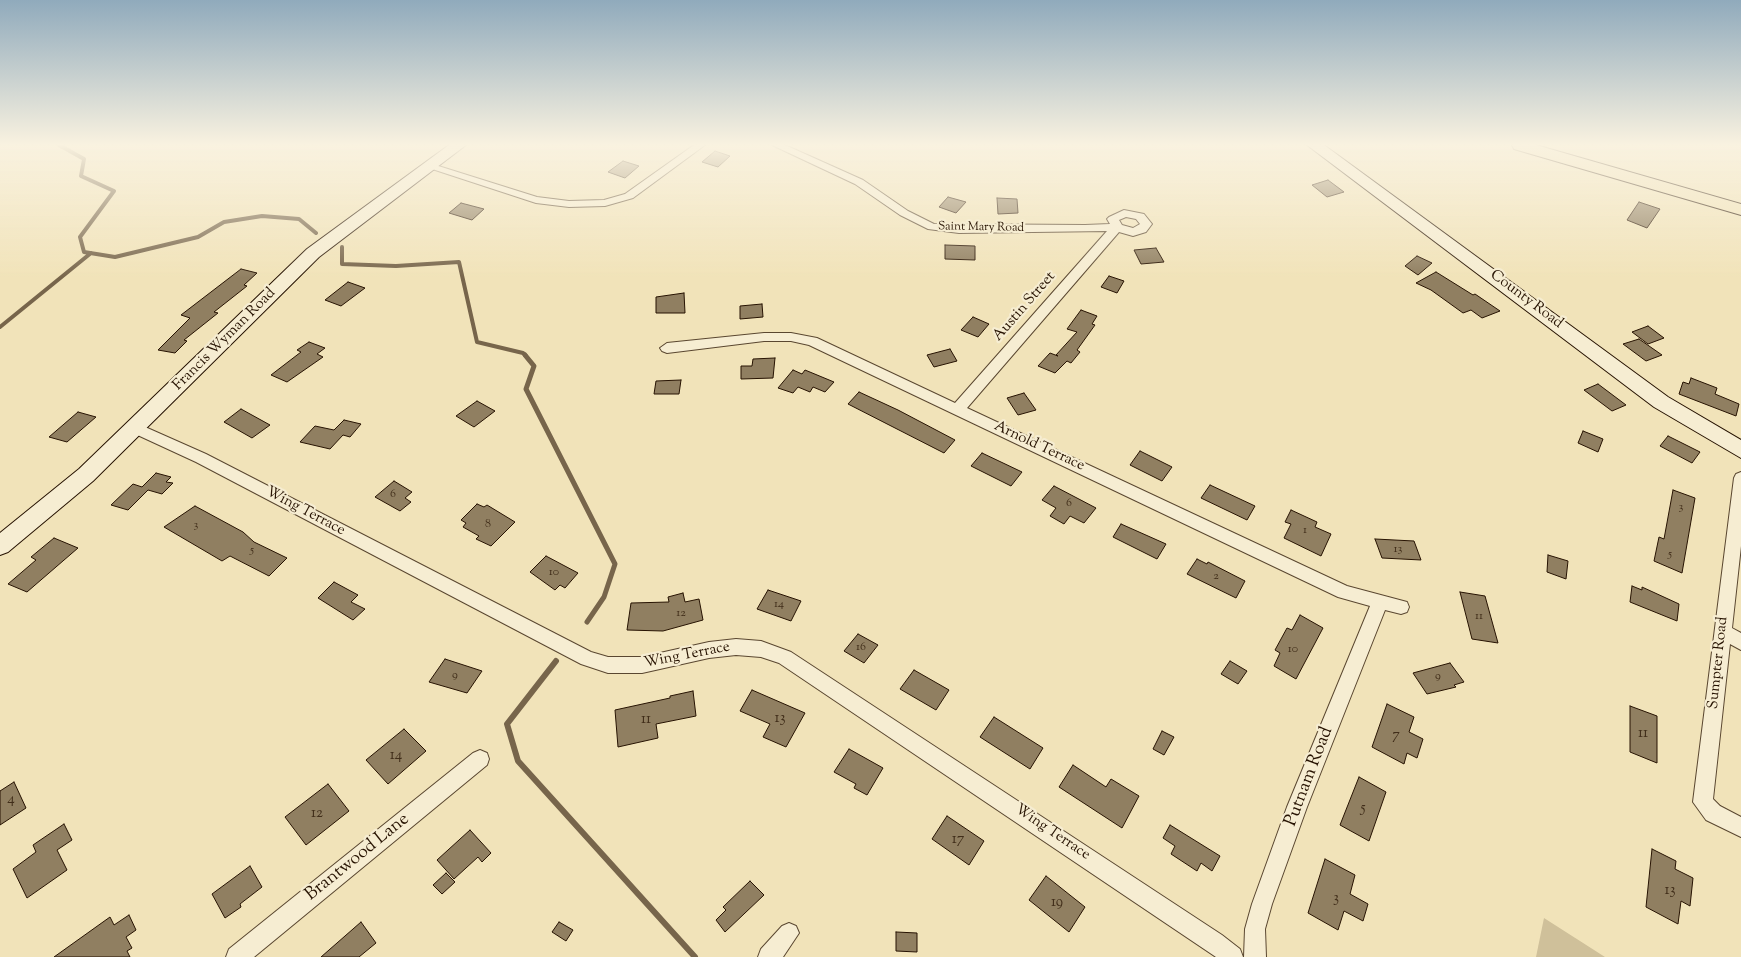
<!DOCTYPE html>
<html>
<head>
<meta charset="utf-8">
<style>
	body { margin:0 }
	canvas { display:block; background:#f1e3b9 }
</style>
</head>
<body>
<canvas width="1741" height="957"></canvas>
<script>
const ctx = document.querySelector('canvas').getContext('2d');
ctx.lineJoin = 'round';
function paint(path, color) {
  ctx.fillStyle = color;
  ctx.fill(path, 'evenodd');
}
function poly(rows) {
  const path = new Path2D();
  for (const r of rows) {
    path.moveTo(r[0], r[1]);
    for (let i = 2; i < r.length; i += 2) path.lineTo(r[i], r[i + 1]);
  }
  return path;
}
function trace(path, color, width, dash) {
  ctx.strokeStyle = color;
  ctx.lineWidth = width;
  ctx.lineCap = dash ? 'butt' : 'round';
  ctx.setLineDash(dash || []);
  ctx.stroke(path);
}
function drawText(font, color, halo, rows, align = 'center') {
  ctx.font = font + ' "Sorts Mill Goudy",serif';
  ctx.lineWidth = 4.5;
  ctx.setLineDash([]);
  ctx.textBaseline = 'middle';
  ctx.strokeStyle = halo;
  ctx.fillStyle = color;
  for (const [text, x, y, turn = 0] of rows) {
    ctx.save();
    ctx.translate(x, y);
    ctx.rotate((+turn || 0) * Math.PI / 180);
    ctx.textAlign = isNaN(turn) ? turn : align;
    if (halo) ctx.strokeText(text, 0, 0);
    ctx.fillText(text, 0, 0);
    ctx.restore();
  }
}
paint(poly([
	[1544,918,1605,957,1536,957]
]), '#cfc09a');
trace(poly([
	[59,145,84,159,81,176,114,191,80,237,84,252,115,257,198,237,224,222,262,216,299,219,316,233],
	[342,247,342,264,396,266,459,262,477,342,523,353,526,356],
	[0,327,91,253]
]), '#77654b', 4);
trace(poly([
	[525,355,534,366,526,389,615,564,604,597,587,622]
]), '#77654b', 5);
trace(poly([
	[556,661,507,724,518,761,695,957]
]), '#77654b', 6);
const building = poly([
	[715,151,730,156,718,167,702,162,715,151],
	[623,161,639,166,625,178,608,172,623,161],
	[1328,180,1344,192,1327,197,1312,185,1328,180],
	[948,197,966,202,956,213,939,207,948,197],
	[997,198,1017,199,1018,213,998,214,997,198],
	[1639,202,1660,209,1647,228,1627,220,1639,202],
	[461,203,484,209,472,220,449,213,461,203],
	[945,245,975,246,975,260,945,259,945,245],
	[1156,248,1164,262,1141,264,1134,250,1156,248],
	[1417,256,1432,263,1418,275,1405,266,1417,256],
	[241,269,257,273,244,285,247,286,214,312,218,313,184,340,187,341,175,353,158,350,190,318,181,315,241,269],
	[1436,272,1473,295,1475,294,1500,311,1482,318,1471,310,1463,313,1431,290,1416,283,1436,272],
	[1109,276,1124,281,1117,293,1101,287,1109,276],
	[348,282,365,288,341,306,325,300,348,282],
	[684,293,685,313,656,313,656,297,684,293],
	[762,304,763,317,740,319,740,306,762,304],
	[1081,310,1097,316,1092,324,1095,325,1077,350,1080,352,1071,363,1067,361,1055,373,1038,366,1050,353,1058,356,1056,355,1077,332,1067,329,1081,310],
	[973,317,989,324,978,337,961,330,973,317],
	[1648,326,1664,338,1648,344,1632,332,1648,326],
	[1639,339,1662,355,1646,361,1623,344,1639,339],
	[309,342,325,348,317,354,323,357,287,382,271,375,301,352,297,350,309,342],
	[950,349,957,361,934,367,927,355,950,349],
	[775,358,773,378,741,379,741,366,752,366,753,359,775,358],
	[793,370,802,374,805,370,834,382,825,392,813,387,810,392,798,387,793,393,778,388,793,370],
	[1691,378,1717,388,1715,394,1739,404,1736,416,1679,394,1683,382,1689,384,1691,378],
	[681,380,679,394,654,394,656,381,681,380],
	[1598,384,1626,405,1612,411,1584,390,1598,384],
	[859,392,898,410,955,440,944,453,848,404,859,392],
	[1024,393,1036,410,1018,415,1007,398,1024,393],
	[477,401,495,411,474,427,456,416,477,401],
	[241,409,270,425,252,438,224,422,241,409],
	[78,412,96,417,67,442,49,437,78,412],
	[344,420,361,424,350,437,343,435,330,449,300,442,315,426,334,430,344,420],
	[1583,431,1603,439,1598,452,1578,443,1583,431],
	[1668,436,1700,452,1692,463,1660,446,1668,436],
	[1140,451,1172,467,1162,481,1130,465,1140,451],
	[982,453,1022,472,1011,486,971,466,982,453],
	[156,473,171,477,166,482,173,483,162,494,148,490,128,510,111,505,133,484,142,487,156,473],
	[394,481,412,492,405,498,411,502,400,511,375,497,394,481],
	[1210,485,1255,506,1247,520,1201,498,1210,485],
	[1054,486,1096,508,1084,523,1070,516,1064,524,1050,516,1056,508,1042,500,1054,486],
	[1673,490,1695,498,1682,573,1654,561,1659,537,1664,539,1673,490],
	[477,504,484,507,487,505,515,522,491,546,476,539,479,536,463,527,466,523,461,520,477,504],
	[195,506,243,532,254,542,287,558,269,576,230,556,222,561,164,527,195,506],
	[1291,510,1317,522,1315,527,1331,534,1321,556,1284,538,1291,524,1285,522,1291,510],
	[1121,524,1166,544,1157,559,1113,537,1121,524],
	[54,538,78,548,27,592,8,584,36,560,31,557,54,538],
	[1375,539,1414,541,1421,560,1382,558,1375,539],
	[1548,555,1568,561,1566,579,1547,572,1548,555],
	[546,556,578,573,565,588,560,585,555,590,530,572,546,556],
	[1197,559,1207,564,1208,562,1245,581,1236,598,1187,574,1197,559],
	[334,582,358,595,351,602,365,609,353,620,318,598,334,582],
	[1632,586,1642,590,1642,587,1679,604,1677,621,1630,602,1632,586],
	[768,590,801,601,791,621,757,609,768,590],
	[1460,592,1485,596,1498,643,1472,639,1460,592],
	[683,593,685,602,699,599,703,620,663,631,627,630,631,603,669,602,668,597,683,593],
	[1300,615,1323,628,1296,679,1274,666,1280,653,1275,650,1287,628,1292,630,1300,615],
	[858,634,878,645,864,663,844,651,858,634],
	[445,659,482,671,467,693,429,682,445,659],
	[1230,661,1247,671,1238,684,1221,674,1230,661],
	[1450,663,1464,682,1454,685,1456,687,1427,694,1413,673,1450,663],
	[914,670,949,690,936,710,900,689,914,670],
	[752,690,805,713,786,747,763,737,770,724,740,711,752,690],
	[693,691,696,716,656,724,658,738,618,747,615,710,670,698,670,696,693,691],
	[1387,704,1414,717,1409,732,1423,739,1417,758,1407,753,1404,764,1372,747,1387,704],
	[1630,706,1657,716,1657,763,1630,752,1630,706],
	[994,717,1043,748,1030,769,980,737,994,717],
	[404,729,426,751,388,784,366,760,404,729],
	[1162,731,1174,737,1164,755,1153,749,1162,731],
	[849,749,883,768,867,795,854,788,856,784,834,772,849,749],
	[1073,765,1106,787,1111,779,1139,796,1122,828,1059,787,1073,765],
	[1359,777,1386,792,1369,841,1340,825,1359,777],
	[14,782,26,808,0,825,0,791,14,782],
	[328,784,349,811,306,845,285,817,328,784],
	[947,816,984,841,969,865,932,839,947,816],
	[64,824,72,840,57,850,67,870,27,898,13,869,36,852,33,845,64,824],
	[1170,825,1220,856,1212,871,1201,863,1197,871,1171,854,1175,846,1163,838,1170,825],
	[470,830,491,853,482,862,478,857,454,879,437,860,470,830],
	[1652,849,1676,861,1675,869,1693,878,1690,906,1681,901,1678,924,1646,907,1652,849],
	[1325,859,1355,875,1350,894,1368,904,1363,921,1344,911,1338,930,1308,913,1325,859],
	[250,866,262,887,240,904,241,907,225,918,212,894,250,866],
	[446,873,455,882,442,894,433,885,446,873],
	[1046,876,1085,907,1069,932,1029,900,1046,876],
	[750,881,764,895,725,932,716,920,726,910,723,907,750,881],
	[129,915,136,930,126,937,132,948,127,951,130,957,54,957,110,917,114,925,129,915],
	[361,922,376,943,359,957,321,957,361,922],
	[559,922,573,930,566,941,552,932,559,922],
	[896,932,917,933,917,952,896,951,896,932]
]);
paint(building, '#907f61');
trace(building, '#271302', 1);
const street = poly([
	[694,145,705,145,633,198,605,206,569,207,536,203,423,166,424,164,432,164,537,197,569,201,604,200,625,194,694,145],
	[772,145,785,145,863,180,908,211,934,224,1085,225,1110,224,1107,219,1109,217,1124,210,1144,214,1152,224,1146,232,1133,236,1119,232,967,408,1347,586,1407,602,1409,607,1407,612,1401,614,1385,610,1307,807,1272,904,1265,929,1266,957,1244,957,1245,929,1252,904,1287,807,1370,606,1338,597,809,345,791,341,764,341,667,353,662,351,660,348,667,343,764,333,791,333,817,338,955,403,1107,231,959,233,928,229,900,215,855,184,772,145],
	[1126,217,1136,219,1140,224,1133,228,1122,225,1119,220,1126,217],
	[136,423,206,454,591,652,608,657,642,657,709,642,736,639,761,641,791,652,1222,935,1240,949,1243,957,1216,957,779,663,761,657,736,655,709,658,642,673,608,673,581,664,196,462,131,432,129,428,131,424,136,423],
	[1741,472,1741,546,1732,628,1741,633,1741,650,1730,644,1713,799,1720,806,1741,817,1741,837,1706,820,1693,802,1734,478,1736,474,1741,472],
	[480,750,487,753,489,759,487,765,254,957,226,957,229,949,473,753,480,750],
	[789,923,796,926,799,933,783,957,758,957,761,949,782,926,789,923]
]);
const secondary = poly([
	[449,145,466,145,319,257,93,481,8,552,0,555,0,533,79,469,307,249,449,145],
	[1307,145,1324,145,1668,397,1741,440,1741,458,1654,407,1307,145]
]);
const primary = poly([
	[1512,145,1536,145,1741,204,1741,215,1514,149,1512,145]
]);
trace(street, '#5a4730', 2);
trace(secondary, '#271302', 2);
trace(primary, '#271302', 2);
paint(street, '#f6edd2');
paint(secondary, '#f6edd2');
paint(primary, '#f1e3b9');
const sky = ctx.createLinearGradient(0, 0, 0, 278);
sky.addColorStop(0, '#90aabc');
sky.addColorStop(0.52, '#f9f2e0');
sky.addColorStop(1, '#f9f2e000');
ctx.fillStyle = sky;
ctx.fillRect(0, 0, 1741, 278);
drawText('12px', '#271302', '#f6edd2', [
	["Saint Mary Road",981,228,1]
]);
drawText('12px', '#412e1a', null, [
	["6",393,495],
	["6",1069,504],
	["3",1681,508],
	["8",488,525],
	["3",196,526],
	["1",1305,531],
	["13",1398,550],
	["5",252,551],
	["5",1670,555],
	["10",554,573],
	["2",1216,577],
	["14",779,605],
	["12",681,614],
	["11",1479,617],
	["16",861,648],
	["10",1293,650],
	["9",455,676],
	["9",1438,677]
]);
drawText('15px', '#271302', '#f6edd2', [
	["County Road",1526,300,37],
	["Austin Street",1025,307,-49],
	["Francis Wyman Road",225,340,-45],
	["Arnold Terrace",1039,447,25],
	["Wing Terrace",305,512,28],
	["Wing Terrace",687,656,-11],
	["Sumpter Road",1719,663,-84],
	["Wing Terrace",1052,833,34]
]);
drawText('15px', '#412e1a', null, [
	["13",780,719],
	["11",646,720],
	["11",1643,734],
	["7",1396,736],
	["14",396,756],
	["4",11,800],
	["5",1363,809],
	["12",317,814],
	["17",958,840],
	["13",1670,891],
	["3",1336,899],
	["19",1057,903]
]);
drawText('18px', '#271302', '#f6edd2', [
	["Putnam Road",1310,777,-69],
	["Brantwood Lane",358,858,-39]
]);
</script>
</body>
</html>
